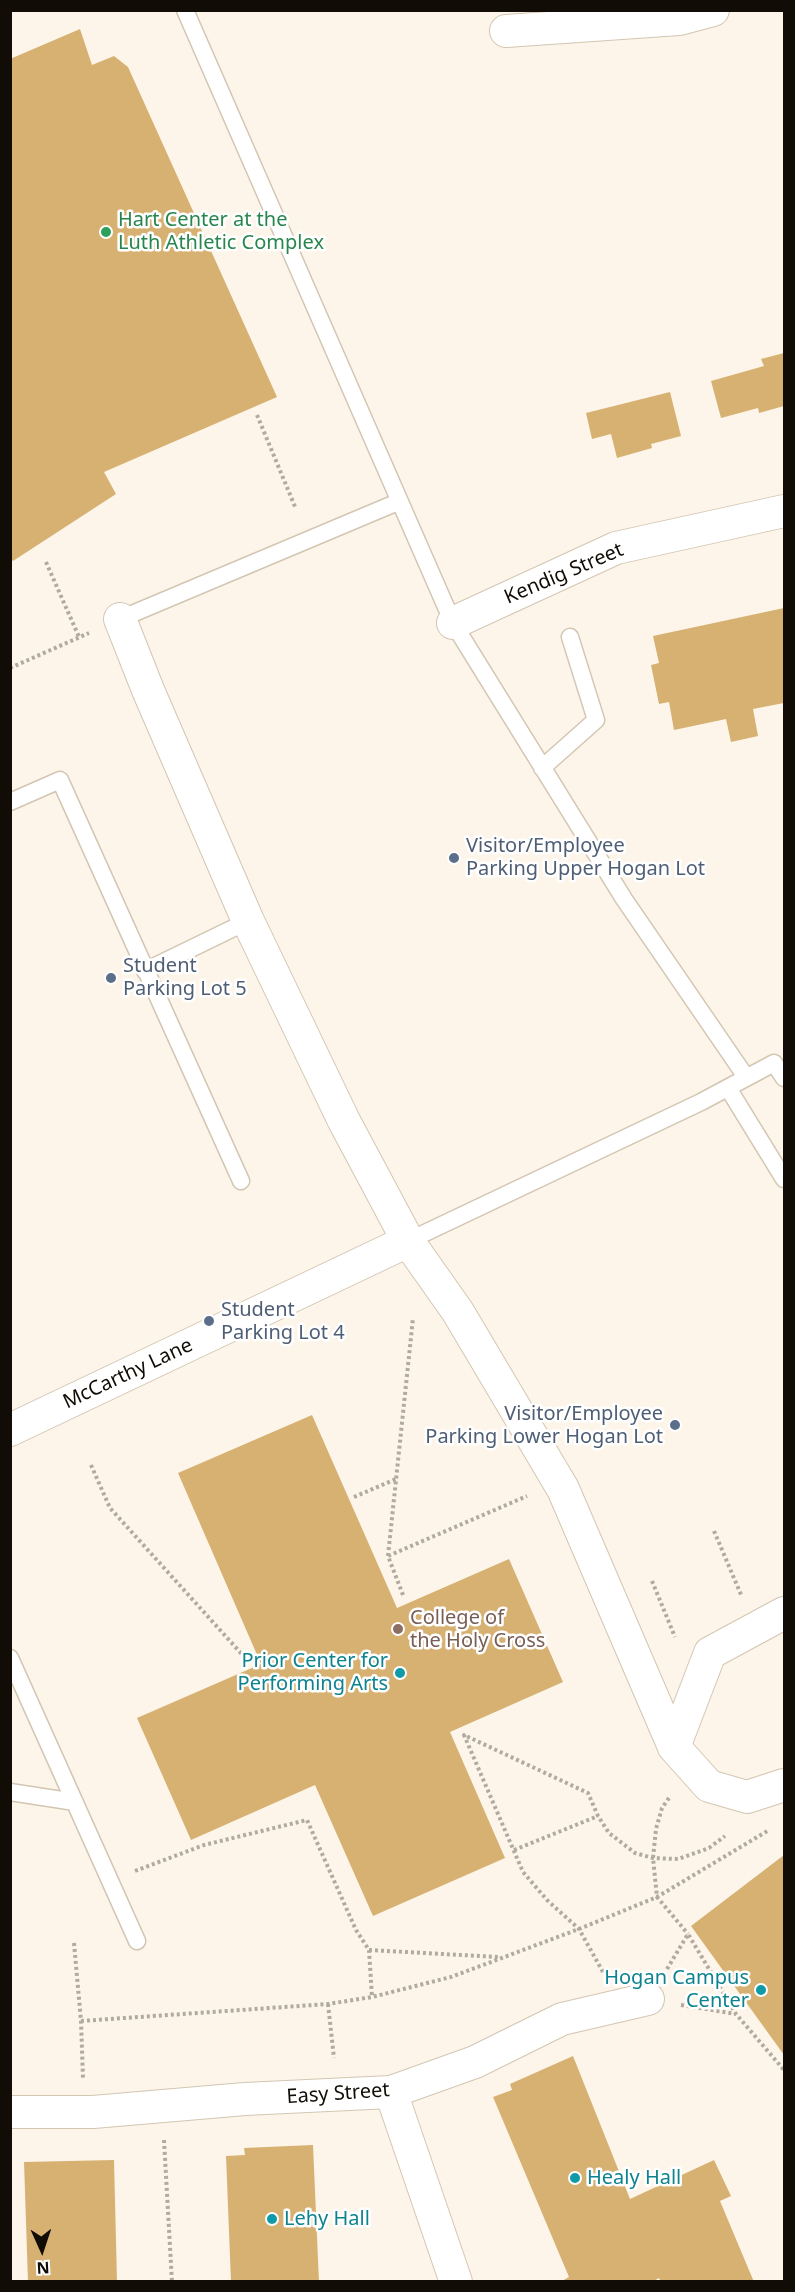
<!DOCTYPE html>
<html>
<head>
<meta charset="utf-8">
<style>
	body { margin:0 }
	#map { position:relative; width:795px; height:2292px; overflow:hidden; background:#fdf5e9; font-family:"Noto Sans",sans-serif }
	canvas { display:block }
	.frame { position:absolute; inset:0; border:12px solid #110d06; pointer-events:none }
	.north { position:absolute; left:12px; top:2220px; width:60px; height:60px; -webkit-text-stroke:4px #fff; paint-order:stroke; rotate:177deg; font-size:16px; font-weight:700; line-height:24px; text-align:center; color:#110d06 }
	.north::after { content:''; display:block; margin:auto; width:21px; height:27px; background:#110d06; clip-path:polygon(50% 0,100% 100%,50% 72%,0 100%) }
</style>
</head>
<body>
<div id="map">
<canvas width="795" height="2292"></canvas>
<div class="frame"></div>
<div class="north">N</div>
</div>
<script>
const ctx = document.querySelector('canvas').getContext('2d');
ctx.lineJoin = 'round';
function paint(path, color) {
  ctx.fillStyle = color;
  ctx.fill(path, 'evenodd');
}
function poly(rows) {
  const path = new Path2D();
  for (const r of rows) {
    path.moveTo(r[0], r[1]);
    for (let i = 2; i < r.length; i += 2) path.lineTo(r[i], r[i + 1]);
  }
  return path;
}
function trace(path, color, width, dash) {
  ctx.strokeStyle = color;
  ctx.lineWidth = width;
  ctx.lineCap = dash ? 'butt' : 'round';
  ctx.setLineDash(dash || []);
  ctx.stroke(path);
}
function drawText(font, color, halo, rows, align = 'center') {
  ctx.font = font + ' "Noto Sans",sans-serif';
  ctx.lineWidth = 5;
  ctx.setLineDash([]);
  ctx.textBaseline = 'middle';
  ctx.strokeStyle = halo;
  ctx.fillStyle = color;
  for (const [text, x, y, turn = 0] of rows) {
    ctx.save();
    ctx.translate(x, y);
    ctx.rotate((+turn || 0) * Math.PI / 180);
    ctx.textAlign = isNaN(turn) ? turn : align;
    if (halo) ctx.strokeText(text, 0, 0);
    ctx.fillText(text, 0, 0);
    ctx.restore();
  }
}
paint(poly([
	[80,29,92,65,114,56,128,67,277,397,104,472,116,494,13,561,10,557,10,59],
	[784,353,784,406,759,413,758,408,721,418,711,381,764,366,761,359],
	[670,392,681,436,651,444,652,448,617,458,611,434,592,439,586,413],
	[784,608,784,703,753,709,758,736,731,742,726,719,674,730,669,702,659,704,651,665,659,663,653,636],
	[312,1415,397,1608,509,1559,563,1682,450,1732,505,1858,373,1916,315,1785,191,1840,137,1718,261,1664,178,1473],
	[784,1855,784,2055,691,1926],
	[573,2056,630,2199,714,2160,731,2196,720,2201,754,2282,661,2282,659,2278,652,2282,560,2282,569,2277,493,2097,512,2090,510,2084],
	[313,2145,319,2282,231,2282,226,2156,245,2155,244,2148],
	[114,2160,117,2282,28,2282,24,2162]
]), '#d7b172');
const service = poly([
	[185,10,453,623,624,899,746,1077],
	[120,619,398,502],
	[542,768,596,720,570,637],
	[10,802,60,780,241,1181],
	[145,971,248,921],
	[728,1088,784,1179],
	[408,1241,701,1102,774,1063,784,1078],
	[10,1658,137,1941],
	[10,1792,75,1802]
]);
const minor = poly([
	[506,31,679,19,713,10],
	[120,619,148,690,248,921,344,1121,408,1241,458,1312,563,1489,674,1747],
	[453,623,616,548,784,511],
	[10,1430,408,1241],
	[784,1613,710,1653,674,1747,709,1786,747,1797,784,1785],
	[391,2092,456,2282],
	[10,2112,93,2112,245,2099,391,2092,475,2062,562,2019,648,1999]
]);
trace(service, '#d3c6b2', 19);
trace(minor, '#d3c6b2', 34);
trace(poly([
	[257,415,296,509],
	[46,562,79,637],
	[10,668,89,633],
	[91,1465,110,1508,248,1661],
	[354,1497,396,1479],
	[714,1531,742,1597],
	[388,1556,413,1318],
	[652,1581,675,1637],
	[403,1595,388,1556,527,1496],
	[669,1798,662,1808,656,1829,653,1858,657,1897,688,1934],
	[514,1850,598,1816],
	[135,1871,204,1845,307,1820,356,1930,369,1950,372,1997],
	[74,1943,81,2021,83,2078],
	[369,1950,498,1957],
	[667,1969,688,1934,736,2014,784,2070],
	[603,1972,579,1929,547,1900,523,1872,464,1735,588,1793,598,1816,609,1833,635,1853,653,1858,678,1859,709,1848,725,1836],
	[328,2004,334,2058],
	[681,2005,736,2014],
	[81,2021,328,2004,372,1997,451,1977,579,1929,657,1897,769,1830],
	[164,2140,172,2282]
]), '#b1aaa0', 4, [3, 3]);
trace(service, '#fff', 16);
trace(minor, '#fff', 32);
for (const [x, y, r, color] of [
	[106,232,6,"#2e9e5b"],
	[454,858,6,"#5c6f8a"],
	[111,978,6,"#5c6f8a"],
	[209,1321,6,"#5c6f8a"],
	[675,1425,6,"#5c6f8a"],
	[398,1629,6,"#8d6e63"],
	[400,1673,6,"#0f9aa8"],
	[761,1990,6,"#0f9aa8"],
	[575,2178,6,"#0f9aa8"],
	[272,2219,6,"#0f9aa8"]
]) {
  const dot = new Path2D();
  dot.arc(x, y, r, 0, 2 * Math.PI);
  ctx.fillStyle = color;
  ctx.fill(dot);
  trace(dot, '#fff', 2);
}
drawText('20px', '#27864d', '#fff', [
	["Hart Center at the",118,220],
	["Luth Athletic Complex",118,243]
], 'left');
drawText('20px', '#110d06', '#fff', [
	["Kendig Street",564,574,-23],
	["McCarthy Lane",128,1374,-25],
	["Easy Street",338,2094,-4]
]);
drawText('20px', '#4e5e75', '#fff', [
	["Visitor/Employee",466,846],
	["Parking Upper Hogan Lot",466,869],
	["Student",123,966],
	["Parking Lot 5",123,989],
	["Student",221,1310],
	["Parking Lot 4",221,1333],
	["Visitor/Employee",663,1414,"right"],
	["Parking Lower Hogan Lot",663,1437,"right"]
], 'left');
drawText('20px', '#785e54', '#fff', [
	["College of",410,1618],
	["the Holy Cross",410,1641]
], 'left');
drawText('20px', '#0d838f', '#fff', [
	["Prior Center for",388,1661],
	["Performing Arts",388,1684],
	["Hogan Campus",749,1978],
	["Center",749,2001],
	["Healy Hall",587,2178,"left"],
	["Lehy Hall",284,2219,"left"]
], 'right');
</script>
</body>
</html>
